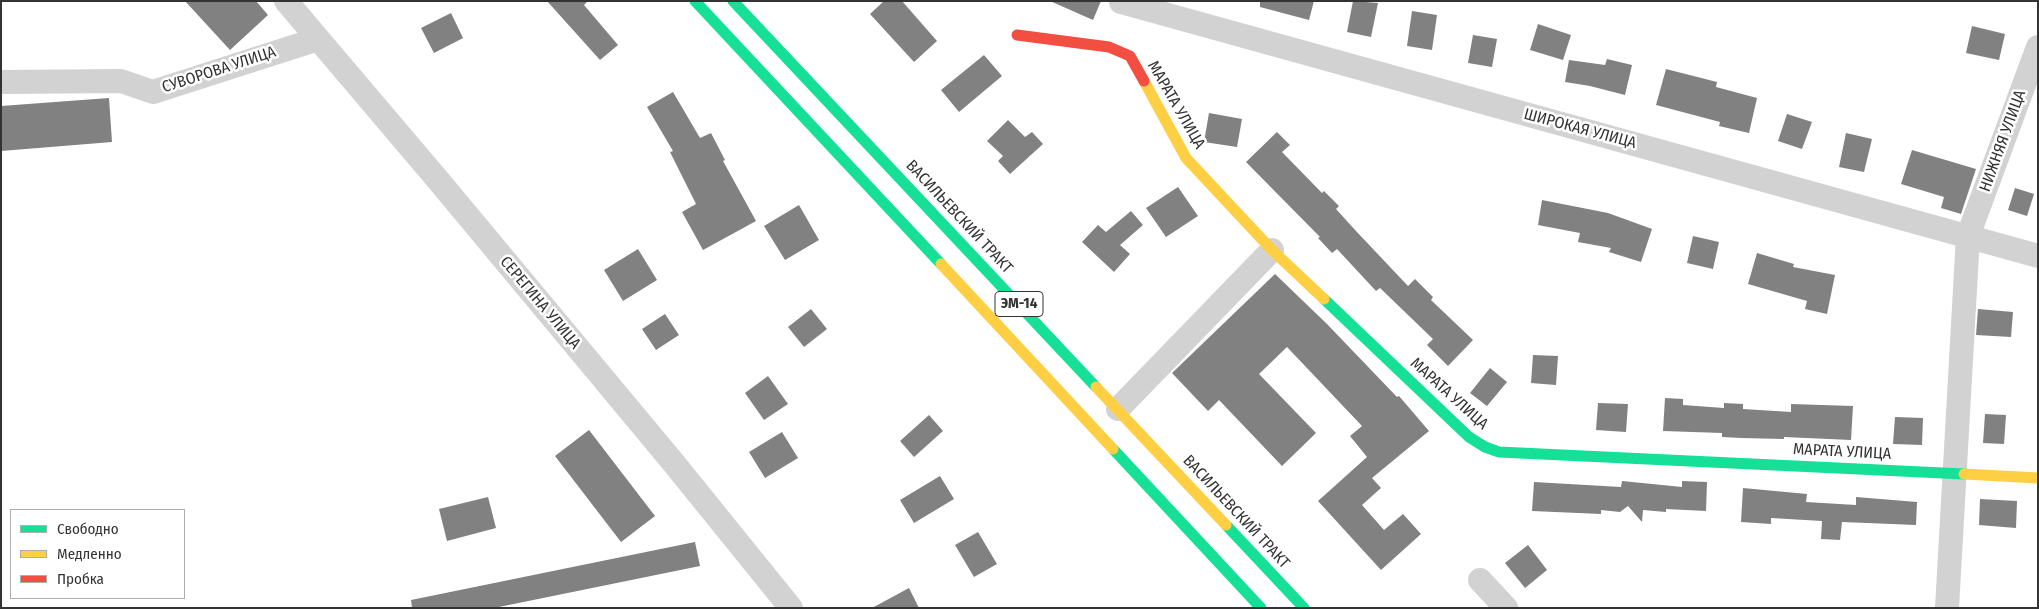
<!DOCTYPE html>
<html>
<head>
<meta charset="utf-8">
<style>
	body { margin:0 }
	#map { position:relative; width:2039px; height:609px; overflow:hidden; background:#fff; font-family:"Fira Sans Condensed",sans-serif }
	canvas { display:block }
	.frame { position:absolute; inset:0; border:2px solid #333; pointer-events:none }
	.legend { position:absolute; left:10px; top:509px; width:175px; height:90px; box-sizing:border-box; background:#fff; border:1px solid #adadad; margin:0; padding:6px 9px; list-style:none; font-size:15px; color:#333 }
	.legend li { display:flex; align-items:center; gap:10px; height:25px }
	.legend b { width:25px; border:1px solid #adadad }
</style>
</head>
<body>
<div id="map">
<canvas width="2039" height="609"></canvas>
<div class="frame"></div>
<ul class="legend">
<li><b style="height:6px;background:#16e098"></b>Свободно</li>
<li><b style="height:6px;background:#ffcf43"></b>Медленно</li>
<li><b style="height:6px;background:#f24e42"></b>Пробка</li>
</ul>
</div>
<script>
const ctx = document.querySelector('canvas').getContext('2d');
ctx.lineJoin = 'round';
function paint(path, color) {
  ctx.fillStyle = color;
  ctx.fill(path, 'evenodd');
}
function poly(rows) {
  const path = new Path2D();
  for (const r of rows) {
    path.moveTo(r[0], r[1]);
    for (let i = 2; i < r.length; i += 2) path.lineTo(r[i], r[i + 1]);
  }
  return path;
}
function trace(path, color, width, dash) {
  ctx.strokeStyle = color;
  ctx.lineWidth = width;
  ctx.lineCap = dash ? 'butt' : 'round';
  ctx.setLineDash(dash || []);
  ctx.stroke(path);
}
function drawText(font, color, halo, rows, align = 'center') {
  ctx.font = font + ' "Fira Sans Condensed",sans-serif';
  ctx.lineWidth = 5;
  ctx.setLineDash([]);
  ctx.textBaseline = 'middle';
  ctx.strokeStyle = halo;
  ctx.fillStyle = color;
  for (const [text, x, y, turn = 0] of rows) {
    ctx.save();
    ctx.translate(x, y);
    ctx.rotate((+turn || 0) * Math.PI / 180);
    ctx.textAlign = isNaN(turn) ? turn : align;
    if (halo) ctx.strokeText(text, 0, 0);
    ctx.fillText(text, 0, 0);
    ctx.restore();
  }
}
paint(poly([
	[185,1,256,1,268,15,230,50],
	[547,1,588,1,584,5,618,45,600,60],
	[884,1,902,1,937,41,914,62,870,14],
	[1050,1,1101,1,1093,20],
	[1260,1,1314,1,1309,20,1260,7],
	[1353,1,1378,3,1371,37,1347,32],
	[1412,11,1437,15,1432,50,1407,46],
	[451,13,463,38,434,53,421,28],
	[1538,24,1571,35,1563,60,1530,50],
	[1972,26,2005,34,1999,60,1966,53],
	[1473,35,1497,39,1492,67,1468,63],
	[984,55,1002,76,959,112,941,90],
	[1607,59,1632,65,1625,95,1590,86,1565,82,1569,60,1605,65],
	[1666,69,1717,82,1716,87,1757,98,1749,133,1719,126,1720,122,1656,105],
	[673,92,700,138,711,133,725,160,723,161,756,221,703,250,682,212,696,204,670,152,673,151,647,107],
	[109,98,112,142,1,151,1,106],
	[1209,113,1242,119,1237,147,1204,142],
	[1787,114,1812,122,1802,149,1778,141],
	[1008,120,1025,137,1032,132,1043,144,1010,174,998,161,1003,156,987,141],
	[1277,132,1290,145,1282,152,1322,193,1324,191,1339,206,1336,209,1356,231,1408,286,1415,279,1433,297,1431,300,1473,340,1448,366,1427,345,1433,339,1380,288,1376,291,1337,249,1332,253,1318,238,1320,237,1246,162],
	[1846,133,1872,139,1864,172,1839,167],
	[1912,150,1976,169,1961,214,1941,208,1944,197,1901,184],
	[1178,187,1198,216,1166,237,1146,208],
	[2015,188,2034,194,2027,216,2008,210],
	[1542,200,1608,213,1652,229,1641,262,1609,252,1611,248,1578,242,1580,233,1538,225],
	[799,205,819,240,785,260,764,226],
	[1131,211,1143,225,1120,245,1130,254,1114,272,1082,242,1098,225,1106,232],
	[1693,236,1719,242,1713,269,1687,263],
	[638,249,657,280,623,301,604,270],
	[1757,253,1794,264,1793,267,1835,275,1827,314,1805,309,1807,301,1748,284],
	[1275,274,1327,324,1397,397,1399,396,1429,431,1372,478,1381,488,1362,505,1384,530,1403,514,1421,534,1381,570,1318,501,1367,457,1350,436,1362,426,1287,347,1259,374,1316,433,1282,466,1219,400,1208,411,1172,373],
	[811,309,827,329,804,347,788,327],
	[1978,309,2013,312,2011,337,1976,335],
	[665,314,679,335,656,350,642,329],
	[1533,355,1558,356,1556,385,1531,383],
	[1490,368,1507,382,1487,406,1470,393],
	[768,376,788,404,764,420,745,393],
	[1665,398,1683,399,1683,405,1724,408,1724,403,1743,404,1743,409,1791,412,1791,404,1853,406,1851,440,1784,437,1784,439,1741,438,1722,437,1722,433,1663,431],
	[1598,403,1628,404,1626,432,1596,430],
	[1985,414,2006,415,2004,444,1983,443],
	[929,415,943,431,914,457,900,441],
	[1895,417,1923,418,1922,445,1893,444],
	[589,430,655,516,621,542,555,456],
	[782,432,798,458,765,478,749,452],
	[940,476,954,499,914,523,900,500],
	[1622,481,1682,487,1682,481,1707,482,1706,511,1666,509,1666,512,1643,510,1642,522,1628,506,1620,512,1601,510,1601,514,1532,511,1534,482,1621,487],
	[1743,488,1807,494,1806,502,1856,505,1856,497,1917,502,1916,525,1842,522,1840,540,1821,539,1822,521,1771,518,1771,524,1741,522],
	[488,497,496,528,447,541,439,509],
	[1980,499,2017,501,2016,528,1979,525],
	[978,532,997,564,974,577,955,545],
	[695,542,700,566,494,608,412,608,411,600],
	[1528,545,1547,570,1525,588,1505,563],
	[909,588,919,608,872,608]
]), '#818181');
trace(poly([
	[286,1,438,180,672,461,791,608],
	[1121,2,2038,256],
	[1,82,121,81,153,92,318,39],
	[1118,409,1272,250],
	[1480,580,1506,608],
	[1947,608,1968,236,2038,47]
]), '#d2d2d2', 24);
trace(poly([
	[695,1,941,264],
	[733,1,1096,387],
	[1324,299,1469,437,1485,447,1499,452,1964,474],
	[1113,449,1261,608],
	[1226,525,1304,608]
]), '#16e098', 11);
trace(poly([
	[1144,81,1186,158,1272,250,1324,299],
	[941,264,1113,449],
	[1096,387,1226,525],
	[1964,474,2038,478]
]), '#ffcf43', 11);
trace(poly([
	[1017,35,1109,47,1130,56,1144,81]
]), '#f24e42', 11);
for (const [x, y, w] of [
	[1019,304,48]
]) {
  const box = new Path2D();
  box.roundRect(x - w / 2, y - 12.5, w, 25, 4);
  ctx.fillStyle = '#fff';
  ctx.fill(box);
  trace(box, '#333', 1);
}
drawText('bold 15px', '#333', null, [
	["ЭМ-14",1019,304]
]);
drawText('16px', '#333', '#fff', [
	["СУВОРОВА УЛИЦА",219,70,-18],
	["МАРАТА УЛИЦА",1176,105,60],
	["ШИРОКАЯ УЛИЦА",1580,129,15],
	["НИЖНЯЯ УЛИЦА",2003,141,-70],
	["ВАСИЛЬЕВСКИЙ ТРАКТ",959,217,47],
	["СЕРЕГИНА УЛИЦА",540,303,50],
	["МАРАТА УЛИЦА",1449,394,42],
	["МАРАТА УЛИЦА",1842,452,3],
	["ВАСИЛЬЕВСКИЙ ТРАКТ",1236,512,47]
]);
</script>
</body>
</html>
